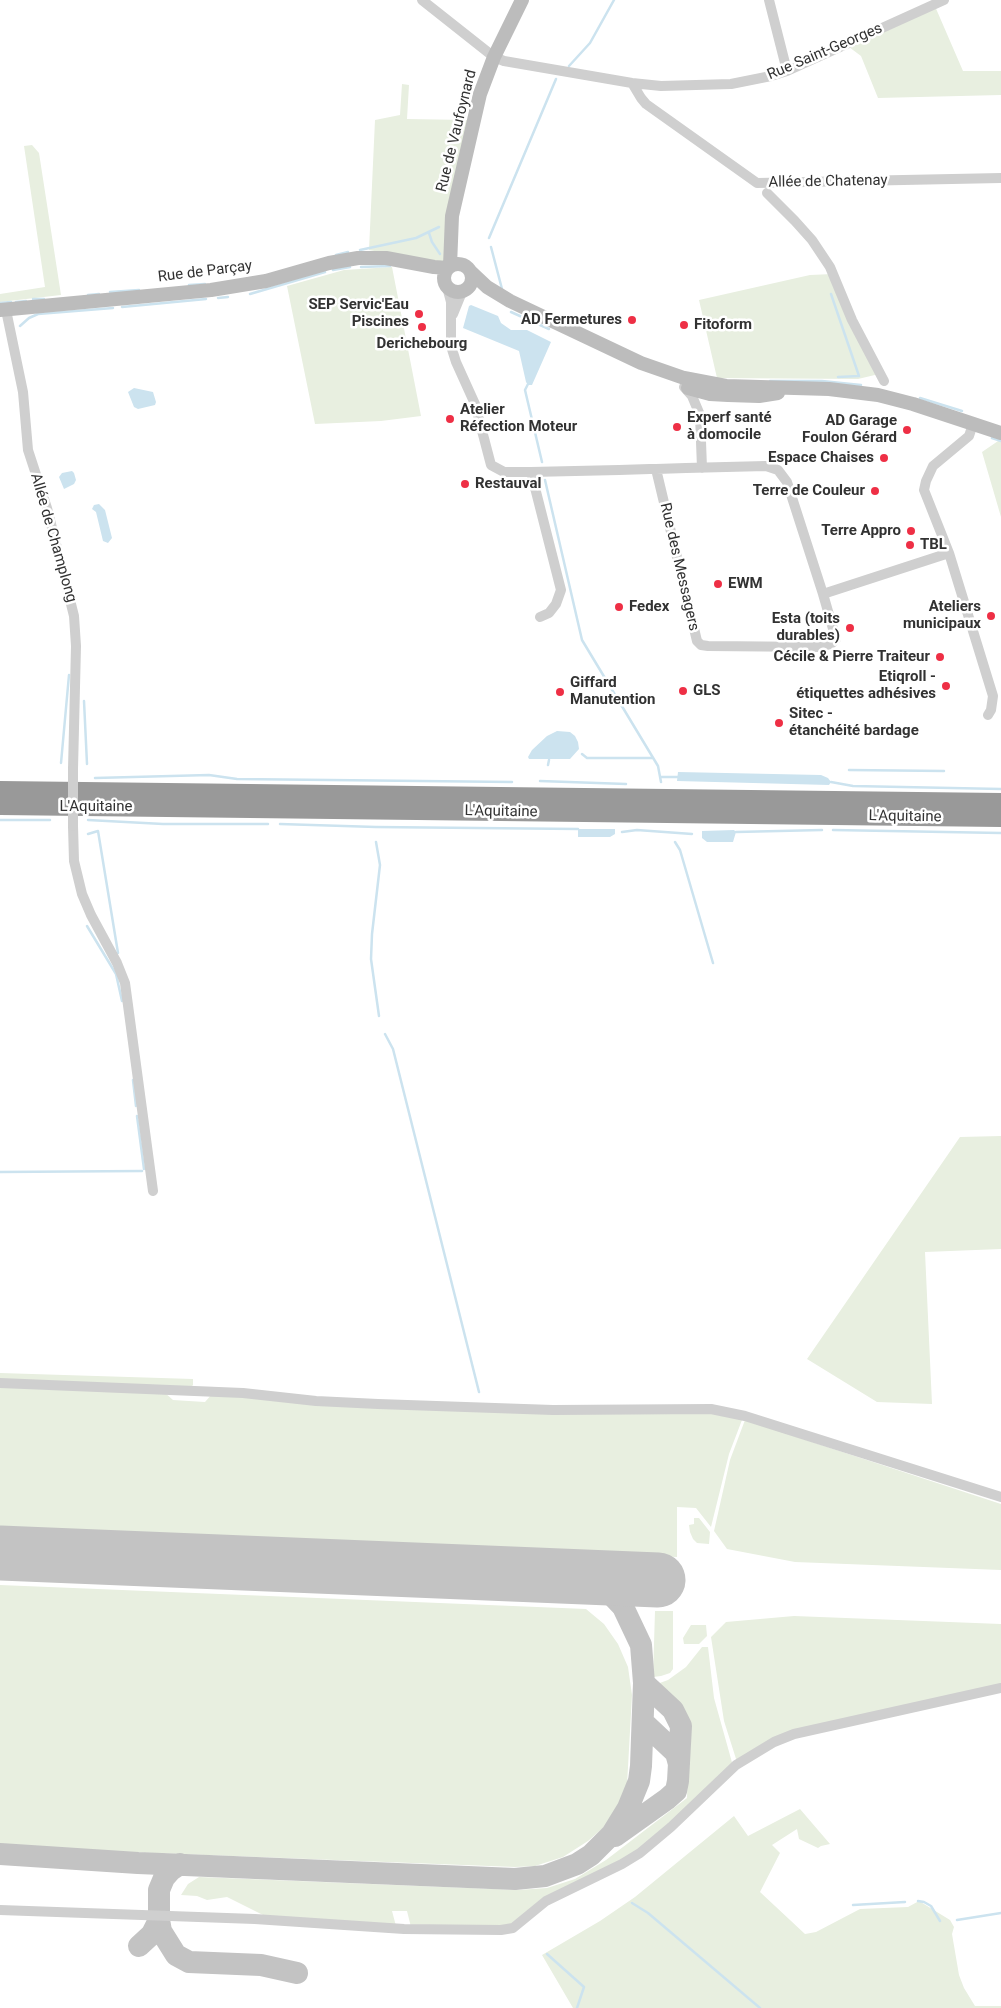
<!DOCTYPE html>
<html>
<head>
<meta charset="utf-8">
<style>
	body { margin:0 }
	canvas { display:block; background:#fff }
</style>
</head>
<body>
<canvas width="1001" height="2008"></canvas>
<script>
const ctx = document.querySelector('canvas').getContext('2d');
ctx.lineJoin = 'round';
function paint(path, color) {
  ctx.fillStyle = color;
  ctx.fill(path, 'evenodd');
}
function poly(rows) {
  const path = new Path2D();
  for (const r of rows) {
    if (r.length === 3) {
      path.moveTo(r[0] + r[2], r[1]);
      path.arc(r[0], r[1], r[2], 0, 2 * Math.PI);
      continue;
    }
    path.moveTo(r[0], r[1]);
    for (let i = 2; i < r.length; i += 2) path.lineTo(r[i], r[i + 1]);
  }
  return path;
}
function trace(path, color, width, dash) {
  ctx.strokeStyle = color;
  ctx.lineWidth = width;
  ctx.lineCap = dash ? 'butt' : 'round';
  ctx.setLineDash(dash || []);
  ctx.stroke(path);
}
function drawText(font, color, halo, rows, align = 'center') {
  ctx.font = font + ' Roboto,sans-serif';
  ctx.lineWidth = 5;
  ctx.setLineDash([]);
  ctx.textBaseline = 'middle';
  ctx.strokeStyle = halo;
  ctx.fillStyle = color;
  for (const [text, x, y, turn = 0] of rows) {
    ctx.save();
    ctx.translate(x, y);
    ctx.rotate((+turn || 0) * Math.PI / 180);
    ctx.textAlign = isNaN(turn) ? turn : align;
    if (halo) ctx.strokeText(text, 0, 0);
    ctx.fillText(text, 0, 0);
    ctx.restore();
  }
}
paint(poly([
	[934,4,963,71,1001,71,1001,95,878,98,861,56,845,44],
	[402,84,409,85,407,119,468,120,445,260,440,263,369,250,375,120,400,115],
	[32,145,39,153,61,295,0,302,0,294,45,287,24,146],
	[392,267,421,416,381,421,315,424,287,286,344,270],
	[833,274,879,374,858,379,717,378,699,300,810,275],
	[1001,439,1001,517,982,452],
	[1001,1136,1001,1249,925,1252,932,1404,877,1402,807,1359,960,1137],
	[0,1373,193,1379,193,1385,190,1388,0,1380],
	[0,1385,164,1392,173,1400,205,1402,212,1394,700,1413,725,1415,742,1420,729,1454,711,1527,696,1508,677,1507,677,1557,0,1529],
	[745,1420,1001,1504,1001,1570,795,1562,727,1549,714,1531,730,1460],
	[694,1518,699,1518,710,1532,709,1544,697,1543,693,1539,690,1532,689,1525,694,1524],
	[0,1585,586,1609,604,1624,618,1644,628,1667,632,1695,627,1785,621,1804,604,1827,588,1841,563,1857,535,1866,515,1867,0,1847],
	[655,1611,673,1611,673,1669,670,1673,661,1676,653,1677],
	[794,1616,1001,1624,1001,1688,794,1735,737,1762,724,1721,711,1637,726,1622],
	[691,1625,706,1625,707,1636,699,1644,684,1644,683,1638],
	[702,1647,708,1647,714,1698,733,1766,648,1844,511,1926,411,1927,407,1911,392,1911,396,1926,277,1922,227,1897,207,1900,197,1896,181,1895,188,1884,199,1877,518,1890,547,1888,575,1879,606,1860,687,1798,689,1724,657,1689,657,1684,668,1680,686,1667],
	[800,1809,830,1844,821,1846,818,1848,799,1839,797,1829,772,1845,780,1853,760,1892,805,1934,816,1932,860,1909,908,1907,919,1901,950,1920,954,1927,952,1934,959,1975,964,1988,975,2006,1001,2006,1001,2008,573,2008,542,1955,600,1921,635,1897,734,1816,748,1836]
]), '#e8efe0');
paint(poly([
	[471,305,498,316,501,323,511,330,527,330,551,342,532,385,528,385,526,382,519,351,463,328,469,306],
	[134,388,153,392,156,402,155,405,138,409,134,407,128,392],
	[72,471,74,473,76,480,74,484,64,489,59,477,62,473],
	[99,504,105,510,112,538,108,543,103,541,96,512,92,509,94,505],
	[557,731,570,732,575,736,578,742,579,749,570,759,529,759,528,757,532,750,547,736],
	[678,772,821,775,828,778,831,782,829,785,677,781],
	[578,829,615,829,615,834,610,837,578,837],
	[734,830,736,832,733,842,707,842,702,838,702,831]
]), '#cce3ef');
trace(poly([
	[569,66,590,43,614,0],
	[429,233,432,242,440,254],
	[489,238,556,79],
	[491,247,502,289],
	[360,250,416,238,439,227],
	[336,255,348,252],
	[361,267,390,266],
	[333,270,350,267],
	[189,285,205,284],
	[110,292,139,290],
	[250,294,325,272],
	[831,294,859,376,838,377],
	[88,295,99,294],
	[218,298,228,297],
	[33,299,44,299],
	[16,302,26,301],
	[0,303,11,302],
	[122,307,206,299],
	[511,312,549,329],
	[20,326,29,318,38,314,113,308],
	[770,381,822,381,861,385],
	[529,382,525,390,542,462],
	[920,398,962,411],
	[992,438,1001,441],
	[545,480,582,640,658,766,661,782],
	[84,701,87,764],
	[604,705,621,704],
	[582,754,587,758,652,758],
	[61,763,69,675],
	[548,765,549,760],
	[849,770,944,771],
	[660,777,678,777],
	[95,778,209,775,237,779,512,782],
	[540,781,626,784],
	[831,782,853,786,1001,789],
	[0,820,50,820],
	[88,820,163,824,268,824],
	[280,824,376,827,578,829],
	[833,830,1001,833],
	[622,832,637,830,692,834],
	[736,832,822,830],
	[88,834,98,831,118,953],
	[376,842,380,865,372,934,371,959,379,1016],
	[675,842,680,850,713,963],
	[87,926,116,974,122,1001],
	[385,1034,393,1049,479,1392],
	[133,1080,136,1106],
	[137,1116,144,1169],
	[0,1172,142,1171],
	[918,1901,924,1902,931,1906,940,1921],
	[632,1903,648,1913,760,2008],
	[853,1905,905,1902],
	[957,1920,1001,1913],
	[547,1954,584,1987,577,2008]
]), '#cce3ef', 2.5);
trace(poly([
	[643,1722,676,1753,679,1764],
	[615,1836,667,1799,676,1791,678,1781,681,1726,673,1710,644,1683],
	[0,1854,138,1863,515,1879,545,1876,577,1864,591,1855,612,1834,628,1808,639,1781,641,1766,644,1683,641,1645,623,1607,606,1589,581,1578],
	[180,1864,171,1870,164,1878,159,1890,159,1920,161,1931,176,1955,189,1962,261,1965,297,1973],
	[139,1946,152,1934,159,1920]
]), '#c3c3c3', 22);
trace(poly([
	[0,1553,658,1580]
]), '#c3c3c3', 55);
trace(poly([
	[422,0,494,57,504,61,632,83,661,86,731,84,771,76,787,71,944,0],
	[769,0,787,71],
	[632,83,641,98,646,104,757,183,1001,178],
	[767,193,795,221,812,240,830,267,852,320,884,381],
	[447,287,451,302,451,346,456,362,475,404,491,465,504,472,531,472,561,590,556,604,549,613,540,617],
	[6,310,23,392,28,450,47,508,74,616,76,646,73,769],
	[453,314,462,292],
	[684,387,692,396,700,415,702,468],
	[973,424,969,436,933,466,926,481,924,490,949,553,993,696,991,710,988,715],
	[531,472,619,470,650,469,656,469,686,468,766,466,778,470,787,482,823,594,836,639,831,644,819,647,708,646,701,645,697,641,656,469],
	[823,594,949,553],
	[73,826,74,861,82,894,91,915,117,963,125,983,153,1191],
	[0,1383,243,1393,316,1401,378,1404,553,1410,711,1409,745,1416,1001,1497],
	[0,1910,255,1919,404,1929,501,1930,513,1928,546,1901,622,1864,640,1853,671,1827,736,1765,774,1742,794,1734,1001,1688]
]), '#cfcfcf', 10);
trace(poly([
	[458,278,14],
	[450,266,452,216,480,94,494,57,522,0],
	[470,271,487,287,510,301,641,363,684,378,726,386,829,389,878,395,913,404,1001,433],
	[0,310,211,290,266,281,329,263,358,258,386,258,434,267,448,268],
	[688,388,710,394,728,395,759,396,778,393]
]), '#bcbcbc', 14);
trace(poly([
	[0,790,1001,802],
	[0,806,1001,818]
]), '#999', 18);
trace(poly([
	[73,826,73,769]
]), '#cfcfcf', 10);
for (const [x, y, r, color] of [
	[419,314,5,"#ee2f45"],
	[632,320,5,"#ee2f45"],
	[684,325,5,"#ee2f45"],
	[422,327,5,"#ee2f45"],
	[450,419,5,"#ee2f45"],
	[677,427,5,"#ee2f45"],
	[907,430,5,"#ee2f45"],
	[884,458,5,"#ee2f45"],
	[465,484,5,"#ee2f45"],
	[875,491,5,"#ee2f45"],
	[911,531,5,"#ee2f45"],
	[910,545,5,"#ee2f45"],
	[718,584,5,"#ee2f45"],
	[619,607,5,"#ee2f45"],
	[991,616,5,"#ee2f45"],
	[850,628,5,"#ee2f45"],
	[940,657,5,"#ee2f45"],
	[946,686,5,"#ee2f45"],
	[683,691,5,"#ee2f45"],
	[560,692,5,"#ee2f45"],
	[779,723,5,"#ee2f45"]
]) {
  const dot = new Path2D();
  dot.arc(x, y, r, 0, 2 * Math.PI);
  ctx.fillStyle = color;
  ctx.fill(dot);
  trace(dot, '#fff', 2);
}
drawText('15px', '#323232', '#fff', [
	["Rue Saint-Georges",825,52,-23],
	["Rue de Vaufoynard",457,131,-76],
	["Allée de Chatenay",828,182,-1],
	["Rue de Parçay",205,272,-7],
	["Allée de Champlong",53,538,74],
	["Rue des Messagers",679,567,77],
	["L'Aquitaine",96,807],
	["L'Aquitaine",501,812,1],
	["L'Aquitaine",905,817,1]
]);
drawText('bold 15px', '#323232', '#fff', [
	["SEP Servic'Eau",409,305],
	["Piscines",409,322],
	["AD Fermetures",622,320],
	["Fitoform",694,325,"left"],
	["Derichebourg",422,344,"center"],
	["Atelier",460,410,"left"],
	["Réfection Moteur",460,427,"left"],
	["Experf santé",687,418,"left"],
	["à domocile",687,435,"left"],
	["AD Garage",897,421],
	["Foulon Gérard",897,438],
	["Espace Chaises",874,458],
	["Restauval",475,484,"left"],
	["Terre de Couleur",865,491],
	["Terre Appro",901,531],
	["TBL",920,545,"left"],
	["EWM",728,584,"left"],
	["Fedex",629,607,"left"],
	["Ateliers",981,607],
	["municipaux",981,624],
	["Esta (toits",840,619],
	["durables)",840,636],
	["Cécile & Pierre Traiteur",930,657],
	["Etiqroll -",936,677],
	["étiquettes adhésives",936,694],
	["Giffard",570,683,"left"],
	["Manutention",570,700,"left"],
	["GLS",693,691,"left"],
	["Sitec -",789,714,"left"],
	["étanchéité bardage",789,731,"left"]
], 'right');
</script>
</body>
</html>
